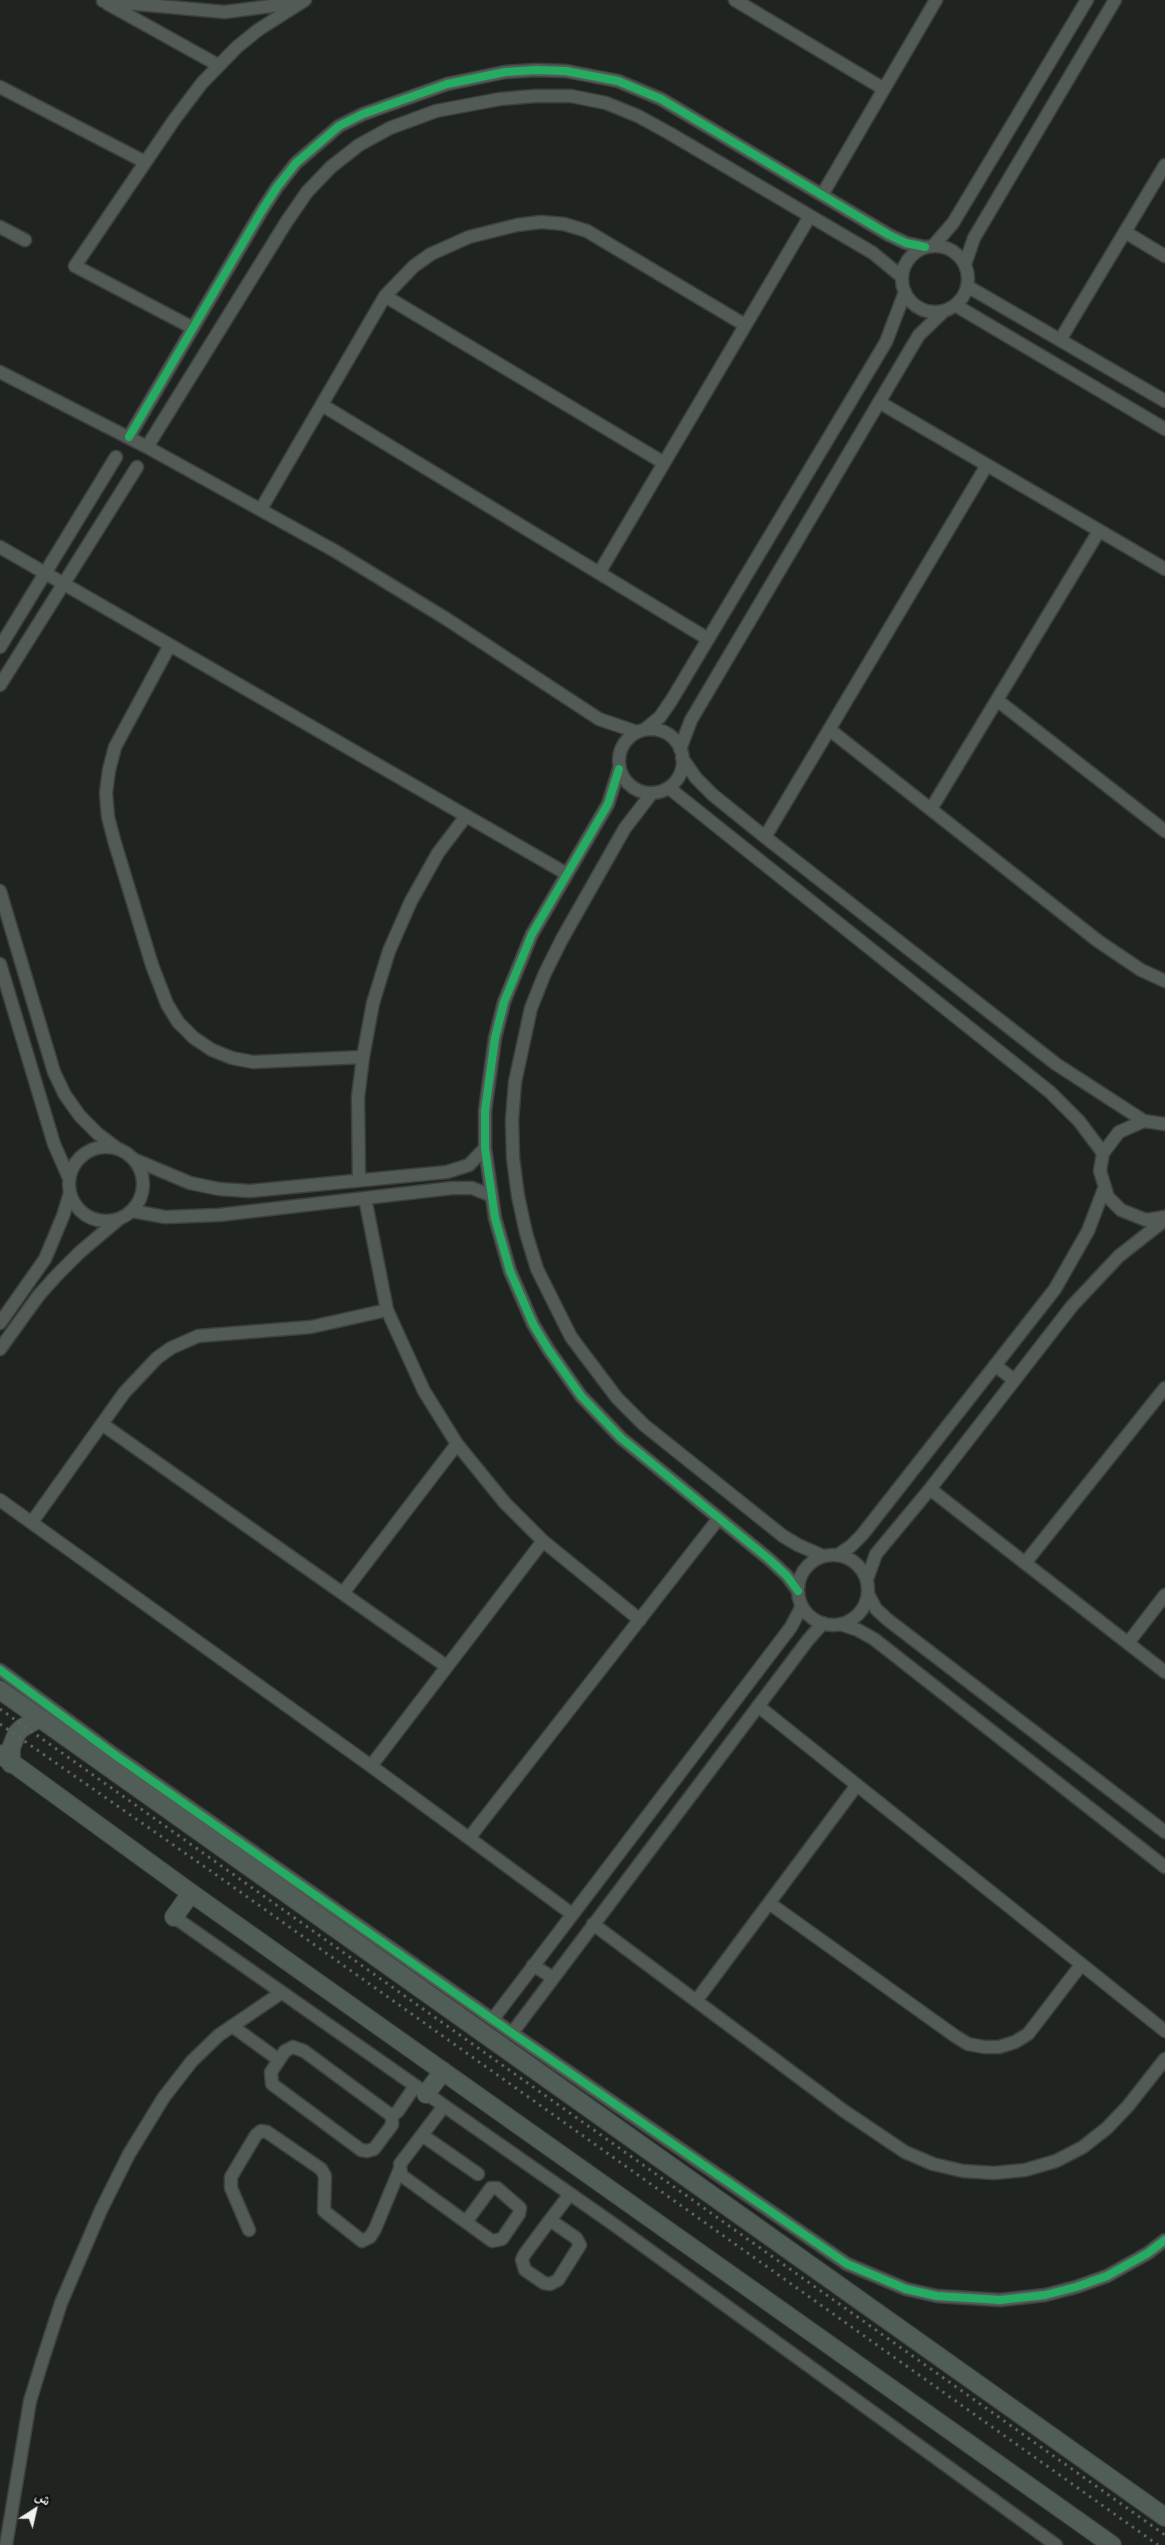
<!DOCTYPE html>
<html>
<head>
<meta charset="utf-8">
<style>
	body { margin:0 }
	#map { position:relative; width:1165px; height:2545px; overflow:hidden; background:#1f2421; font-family:"Open Sans","Noto Naskh Arabic",sans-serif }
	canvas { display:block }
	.north { position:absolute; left:10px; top:2485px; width:50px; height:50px; -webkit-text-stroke:4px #0a0e0c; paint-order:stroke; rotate:35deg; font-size:14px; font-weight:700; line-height:20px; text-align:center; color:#eff4f1 }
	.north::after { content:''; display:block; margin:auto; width:18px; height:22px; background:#eff4f1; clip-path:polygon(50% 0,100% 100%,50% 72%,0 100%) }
</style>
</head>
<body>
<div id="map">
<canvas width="1165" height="2545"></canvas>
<div class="north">ش</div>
</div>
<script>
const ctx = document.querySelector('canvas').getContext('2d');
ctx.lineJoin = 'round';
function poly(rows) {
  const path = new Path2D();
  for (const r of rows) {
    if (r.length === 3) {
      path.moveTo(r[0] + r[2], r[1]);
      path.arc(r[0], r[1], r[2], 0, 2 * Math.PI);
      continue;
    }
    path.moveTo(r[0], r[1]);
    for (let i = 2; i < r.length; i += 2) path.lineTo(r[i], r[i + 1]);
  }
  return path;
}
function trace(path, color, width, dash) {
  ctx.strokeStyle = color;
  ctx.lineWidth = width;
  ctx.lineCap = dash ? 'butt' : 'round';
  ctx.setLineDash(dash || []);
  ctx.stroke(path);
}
const street = poly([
	[735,0,884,89],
	[103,1,225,12,294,3],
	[108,4,218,65],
	[0,87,145,162],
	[822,195,936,0],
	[0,227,25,240],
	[1125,232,1165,256],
	[934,245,953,223,1087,0],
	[935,279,33],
	[965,264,974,238,1115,0],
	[967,286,1165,401],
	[385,296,664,463],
	[955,305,1165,429],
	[193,328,75,266,174,120,202,83,237,47,258,30,305,0],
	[1060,340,1165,165],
	[0,372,147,447,335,551,445,618,599,719,637,732],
	[879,402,1165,569],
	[322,405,708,639],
	[129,437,261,212,277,187,296,163,339,126,363,114,447,84,505,72,536,70,566,71,618,81,661,99,889,235,906,243,925,247],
	[147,447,287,221,307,192,331,167,359,145,390,128,436,111,500,99,535,96,571,96,606,103,638,116,669,133,873,253,902,277],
	[261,509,385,296,414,266,431,254,469,237,517,225,541,222,564,224,587,231,745,325],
	[0,547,567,874],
	[599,573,810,216],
	[170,645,115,747,109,770,106,793,108,817,114,840,152,965,167,1004,178,1022,194,1038,212,1050,232,1058,253,1062,363,1057],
	[0,647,116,457],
	[0,685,137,467],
	[997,700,1165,831],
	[651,761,32],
	[644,730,660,717,671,701,886,342,905,292],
	[830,730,1098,941,1141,970,1165,981],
	[680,749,691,720,910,350,919,335,944,311],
	[682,758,696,778,713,795,765,837,1056,1064,1144,1121],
	[619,769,608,804,532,934,504,1002,495,1038,485,1111,485,1148,495,1218,510,1271,533,1324,548,1349,581,1396,621,1438,770,1560,787,1576,798,1591],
	[669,788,1050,1092,1079,1121,1103,1153],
	[652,793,625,828,562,939,545,973,531,1008,515,1082,512,1120,513,1158,518,1196,526,1233,537,1269,571,1337,617,1398,644,1425,783,1536,798,1545,823,1556],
	[931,809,1099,531],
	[765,837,987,465],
	[0,891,54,1072,65,1095,80,1116,98,1134,118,1149],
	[0,964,54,1144,69,1178],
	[1165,1124,1144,1121,1119,1132,1103,1153,1100,1171,1108,1197,1121,1210,1146,1220,1165,1217],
	[106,1184,37],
	[133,1159,190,1183,219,1189,250,1191,447,1172,469,1165,485,1148],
	[359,1180,358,1097,363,1057,373,1003,389,951,411,901,438,853,466,816],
	[365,1198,387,1310,424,1391,457,1444,505,1503,543,1541,640,1620],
	[132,1211,165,1217,219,1215,452,1188,472,1188,490,1195],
	[0,1323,45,1259,63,1216,70,1193],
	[0,1349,39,1295,56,1276,80,1252,119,1219],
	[995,1365,1014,1380],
	[102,1424,446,1666],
	[930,1489,1165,1672],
	[0,1500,371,1766,572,1914],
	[32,1522,124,1393,157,1358,171,1348,198,1336,311,1327,387,1310],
	[833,1590,35],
	[838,1555,851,1546,862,1535,1055,1289,1088,1231,1104,1189],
	[1025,1563,1165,1388],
	[867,1579,876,1554,930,1489,1072,1306,1119,1256,1165,1220],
	[343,1593,457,1444],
	[868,1594,876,1609,888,1620,1165,1832],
	[840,1624,858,1630,874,1639,1165,1867],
	[1128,1643,1165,1595],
	[0,1670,115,1755,512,2033,847,2264,906,2289,937,2296,1000,2300,1045,2295,1076,2287,1107,2276,1148,2253,1165,2240],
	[758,1706,1165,2031],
	[371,1766,543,1541],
	[469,1838,719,1518],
	[769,1903,955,2036,968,2044,984,2047,999,2047,1015,2042,1028,2034,1081,1965],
	[174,1917,616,2226,1056,2545],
	[593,1924,844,2111,905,2152,933,2164,963,2171,994,2173,1025,2170,1056,2161,1083,2147,1107,2128,1128,2106,1165,2059],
	[533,1965,553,1978],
	[696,2001,857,1785],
	[493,2019,791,1627,802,1606],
	[232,2026,279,2060],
	[512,2033,808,1640,823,1623],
	[293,2047,304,2051,392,2116,392,2125,374,2149,367,2151,361,2150,272,2084,271,2072,285,2051,293,2047],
	[444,2106,400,2164,401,2175,492,2241,502,2239,519,2214,520,2208,497,2188,491,2188,466,2222],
	[392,2116,398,2111,415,2086],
	[422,2135,478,2174],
	[550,2220,576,2238,580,2245,558,2280,550,2284,544,2283,525,2270,522,2260,524,2255,550,2220,570,2194],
	[249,2230,231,2188,231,2177,256,2135,261,2131,267,2132,321,2169,325,2176,324,2211,362,2241,370,2237,375,2229,399,2171],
	[6,2545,30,2401,42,2362,61,2303,101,2210,129,2154,164,2097,192,2061,219,2035,281,1993]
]);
const secondary = poly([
	[0,1690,1165,2517],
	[0,1754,191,1893,1112,2545],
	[11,1764,11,1748,17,1733,22,1728,38,1719],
	[174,1917,191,1893],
	[426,2094,443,2071]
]);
trace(street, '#3d403e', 15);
trace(secondary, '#3d403e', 20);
trace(street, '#525b55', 12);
trace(secondary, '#515e57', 18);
trace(poly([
	[0,1709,1165,2535],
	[0,1724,215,1874,1158,2545]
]), '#5c635f', 3, [2.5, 5]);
trace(poly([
	[129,437,261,212,277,187,296,163,339,126,363,114,447,84,505,72,536,70,566,71,618,81,661,99,889,235,906,243,925,247],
	[619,769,608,804,532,934,504,1002,495,1038,485,1111,485,1148,495,1218,510,1271,533,1324,548,1349,581,1396,621,1438,770,1560,787,1576,798,1591],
	[0,1670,115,1755,512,2033,847,2264,906,2289,937,2296,1000,2300,1045,2295,1076,2287,1107,2276,1148,2253,1165,2240]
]), '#26ab63', 8);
</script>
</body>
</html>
